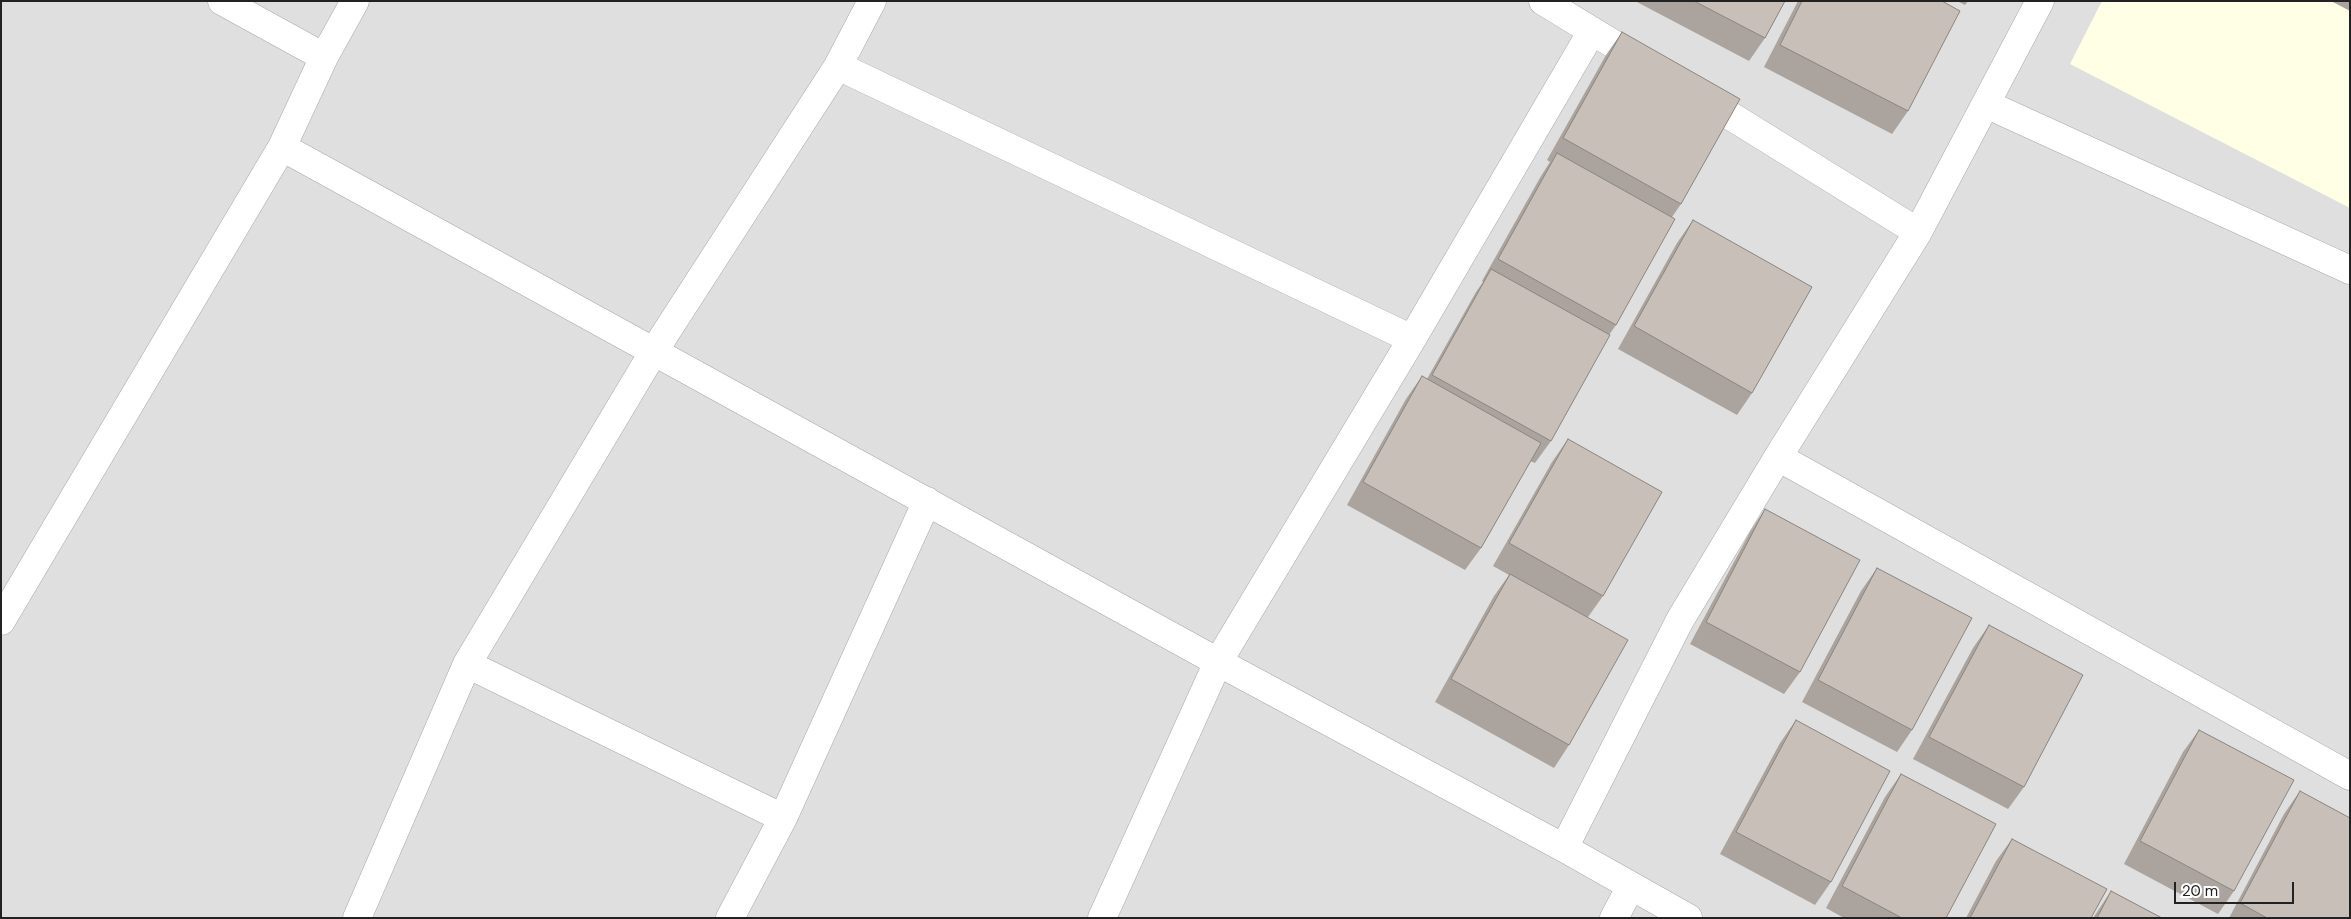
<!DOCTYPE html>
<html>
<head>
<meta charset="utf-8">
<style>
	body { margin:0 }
	#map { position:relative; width:2351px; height:919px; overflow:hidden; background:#f2efe9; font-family:"DM Sans",sans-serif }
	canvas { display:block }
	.frame { position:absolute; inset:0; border:2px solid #222; pointer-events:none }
	.scale { position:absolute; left:2174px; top:882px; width:120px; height:22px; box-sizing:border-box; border:2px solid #222; border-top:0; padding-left:6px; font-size:15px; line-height:18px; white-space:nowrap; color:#222; -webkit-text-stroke:4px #fff; paint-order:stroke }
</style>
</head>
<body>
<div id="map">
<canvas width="2351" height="919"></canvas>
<div class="frame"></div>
<div class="scale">20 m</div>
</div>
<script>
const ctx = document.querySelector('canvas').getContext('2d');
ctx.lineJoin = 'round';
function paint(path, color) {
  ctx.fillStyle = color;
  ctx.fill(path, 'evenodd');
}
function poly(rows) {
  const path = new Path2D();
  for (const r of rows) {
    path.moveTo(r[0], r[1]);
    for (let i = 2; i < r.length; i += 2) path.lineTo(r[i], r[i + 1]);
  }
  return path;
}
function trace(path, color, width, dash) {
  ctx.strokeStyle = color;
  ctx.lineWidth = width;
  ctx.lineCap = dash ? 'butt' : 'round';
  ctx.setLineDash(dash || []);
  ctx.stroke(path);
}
paint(poly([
	[1,1,2350,1,2350,918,1,918]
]), '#e0dfdf');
paint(poly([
	[2102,1,2350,1,2350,208,2070,64]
]), '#ffffe5');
const street = poly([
	[222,1,324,57],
	[1543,1,1646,64],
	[2040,1,1918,232,1778,457,2350,776],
	[838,66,1412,339],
	[1700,97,1918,232],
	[1986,104,2350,270],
	[282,147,1218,662,1564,848,1688,918],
	[1,621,282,147,324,57,355,1],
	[467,664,783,818],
	[1564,848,1680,620,1778,457],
	[357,918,467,664,654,351,838,66,872,1],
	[730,918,783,818,927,501],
	[1102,918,1218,662,1412,339,1592,31],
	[1614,918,1631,886]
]);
trace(street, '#a9a9a9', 29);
trace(street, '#fff', 28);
paint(poly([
	[1635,1,1785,1,1765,38,1749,61],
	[1798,1,1942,1,1908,111,1892,134,1764,67],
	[1957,1,1968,1,1965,5],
	[2331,1,2350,1,2350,11],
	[1622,32,1681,204,1672,217,1616,325,1609,335,1551,441,1535,463,1530,461,1481,548,1465,570,1347,505,1406,399,1422,376,1427,379,1476,292,1483,282,1482,281,1541,176,1550,162,1547,160,1606,55],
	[1693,220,1752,393,1737,415,1618,349,1677,243],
	[1568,439,1603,596,1588,617,1569,745,1554,768,1435,702,1494,596,1509,575,1493,566,1552,462],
	[1765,509,1800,672,1784,694,1690,644,1750,532],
	[1877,568,1912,730,1897,752,1802,702,1861,591],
	[1989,625,2024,787,2008,809,1913,759,1973,648],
	[1796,720,1831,882,1815,905,1720,854,1780,743],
	[2199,730,2234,891,2218,914,2124,864,2183,752],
	[1901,774,1946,918,1844,918,1826,908,1885,797],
	[2300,791,2350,918,2229,918,2284,814],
	[2012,839,2091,918,1966,918,1996,861],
	[2111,891,2162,918,2093,918]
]), '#aba49e');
const building = poly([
	[1694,1,1785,1,1765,38,1694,1],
	[1802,1,1942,1,1960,11,1908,111,1780,45,1802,1],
	[1622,32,1740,99,1681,204,1563,138,1622,32],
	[1557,153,1675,219,1616,325,1498,259,1557,153],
	[1693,220,1812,287,1752,393,1634,326,1693,220],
	[1491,269,1610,335,1551,441,1432,375,1491,269],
	[1422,376,1541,443,1481,548,1363,482,1422,376],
	[1568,439,1662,492,1603,596,1509,543,1568,439],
	[1765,509,1860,560,1800,672,1706,622,1765,509],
	[1877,568,1972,618,1912,730,1818,680,1877,568],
	[1510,574,1628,640,1569,745,1451,679,1510,574],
	[1989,625,2083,675,2024,787,1929,737,1989,625],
	[1796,720,1890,771,1831,882,1736,832,1796,720],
	[2199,730,2294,780,2234,891,2140,841,2199,730],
	[1901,774,1996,824,1946,918,1902,918,1842,886,1901,774],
	[2300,791,2350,818,2350,918,2267,918,2240,903,2300,791],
	[2012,839,2107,889,2091,918,1970,918,2012,839],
	[2111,891,2162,918,2097,918,2111,891]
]);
paint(building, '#c7bfb8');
trace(building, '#8b8681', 1);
</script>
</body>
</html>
